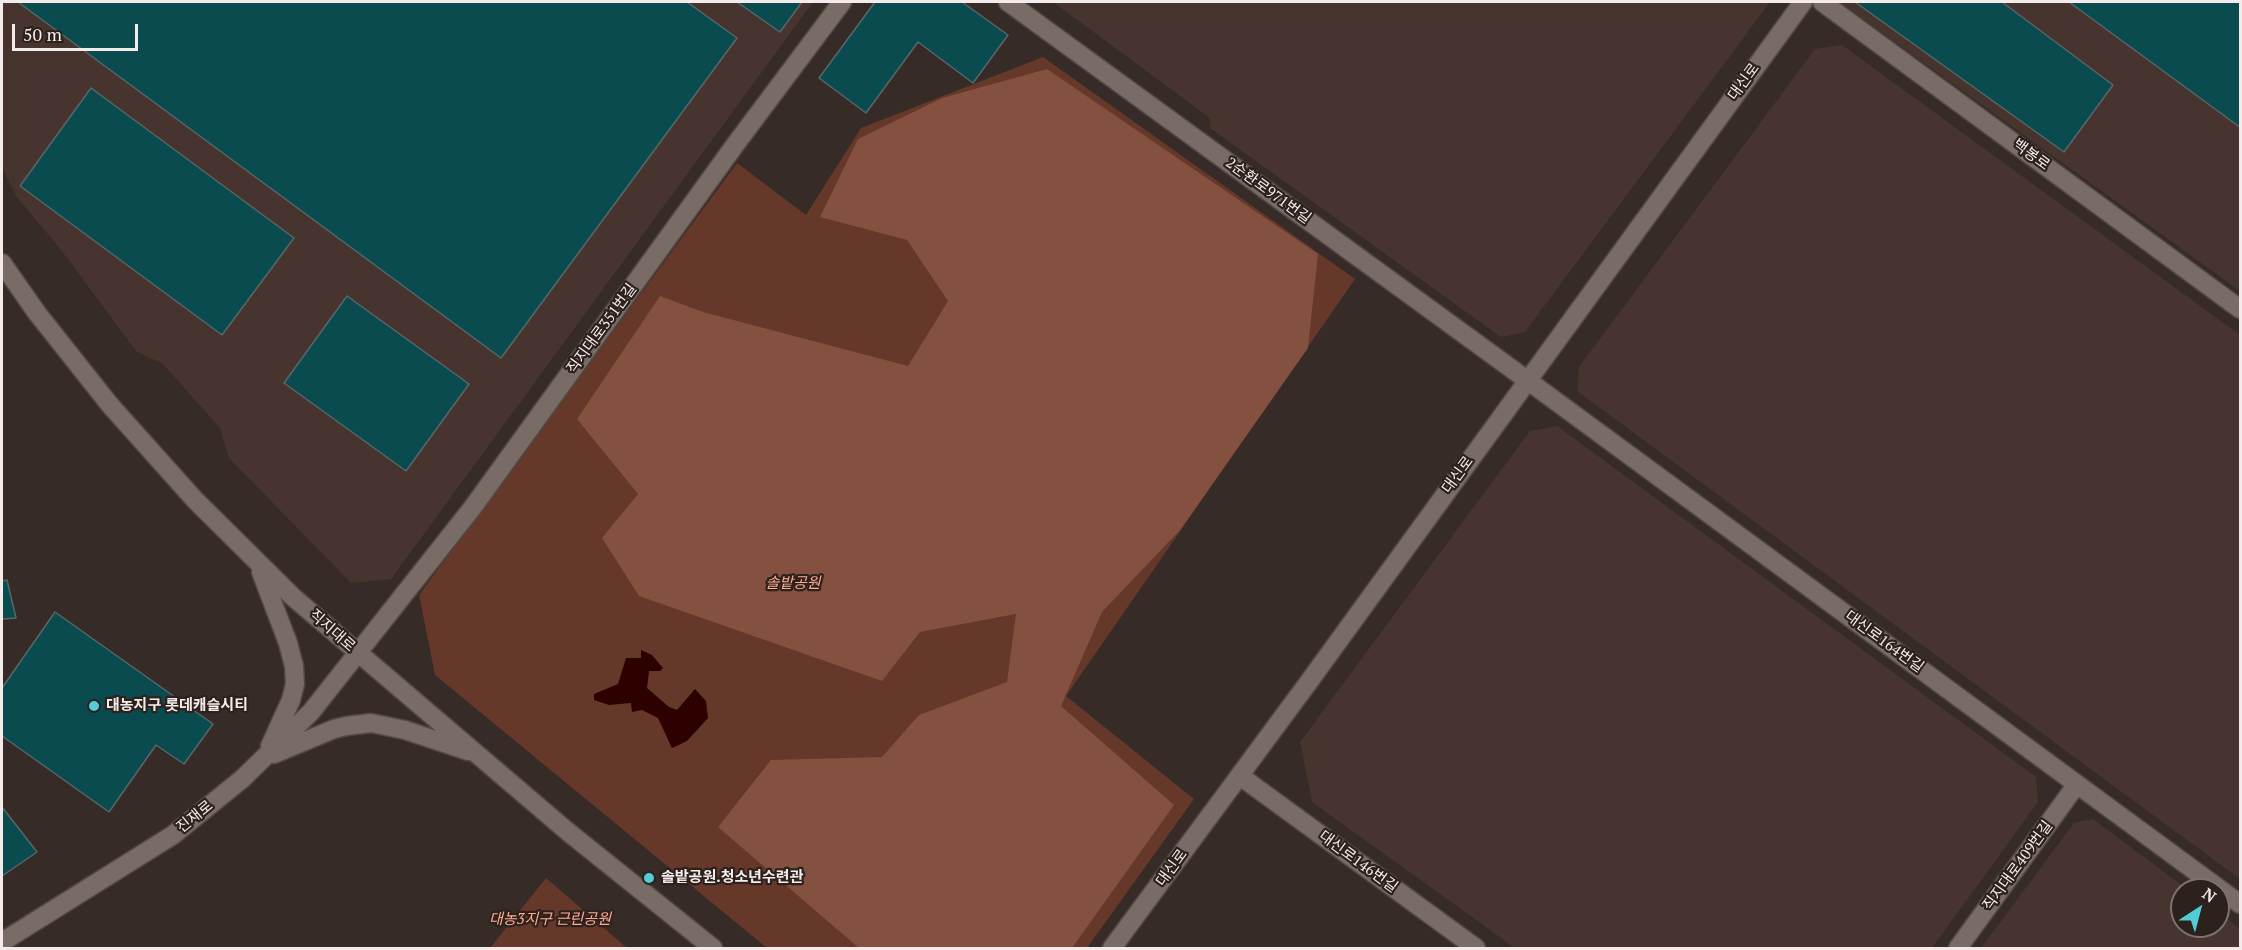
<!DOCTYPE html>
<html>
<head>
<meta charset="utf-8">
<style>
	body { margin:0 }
	#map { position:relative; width:2242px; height:950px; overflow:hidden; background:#372b27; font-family:"PT Serif",serif }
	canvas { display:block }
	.frame { position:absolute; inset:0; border:3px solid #f4ecea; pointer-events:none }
	.north { position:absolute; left:2170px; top:878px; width:60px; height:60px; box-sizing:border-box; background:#2d211e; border:2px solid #7d7270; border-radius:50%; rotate:36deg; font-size:16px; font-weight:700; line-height:24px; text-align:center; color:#f4ecea }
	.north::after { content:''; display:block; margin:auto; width:21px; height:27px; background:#52ccd5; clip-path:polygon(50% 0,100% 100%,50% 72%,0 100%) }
	.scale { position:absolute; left:12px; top:24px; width:126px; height:27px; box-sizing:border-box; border:3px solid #f4ecea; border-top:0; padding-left:8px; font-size:18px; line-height:21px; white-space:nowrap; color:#f4ecea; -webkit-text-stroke:4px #2d211e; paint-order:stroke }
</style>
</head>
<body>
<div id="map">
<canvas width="2242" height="950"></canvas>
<div class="frame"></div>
<div class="north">N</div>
<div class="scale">50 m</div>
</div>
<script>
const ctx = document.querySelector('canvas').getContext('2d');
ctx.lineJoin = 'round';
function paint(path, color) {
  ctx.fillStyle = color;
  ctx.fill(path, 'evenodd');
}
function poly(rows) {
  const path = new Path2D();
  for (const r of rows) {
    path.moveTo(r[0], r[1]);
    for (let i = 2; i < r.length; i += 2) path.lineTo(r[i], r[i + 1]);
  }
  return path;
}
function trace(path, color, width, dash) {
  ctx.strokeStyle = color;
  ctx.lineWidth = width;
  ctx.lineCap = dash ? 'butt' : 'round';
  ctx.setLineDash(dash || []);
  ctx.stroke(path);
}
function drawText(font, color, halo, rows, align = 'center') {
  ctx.font = font + ' "PT Serif","Noto Sans KR",serif';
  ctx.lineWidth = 4.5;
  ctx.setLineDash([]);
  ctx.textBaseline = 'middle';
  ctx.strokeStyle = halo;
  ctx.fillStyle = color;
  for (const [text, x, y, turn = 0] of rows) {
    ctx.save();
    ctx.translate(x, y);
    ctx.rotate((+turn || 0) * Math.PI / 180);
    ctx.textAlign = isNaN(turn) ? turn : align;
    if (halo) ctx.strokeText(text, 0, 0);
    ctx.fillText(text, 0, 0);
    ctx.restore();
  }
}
paint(poly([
	[2,2,813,2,391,579,351,583,229,458,220,428,163,364,136,351,62,251,16,196,2,167],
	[1053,2,1770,2,1525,332,1501,337,1210,128,1210,118],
	[1841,2,2240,2,2240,291,1841,3],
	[1842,45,2240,335,2240,879,1577,391,1579,367,1815,49],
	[1557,426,2036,777,2038,802,1932,948,1515,948,1312,802,1300,742,1530,431],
	[2093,819,2188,890,2182,890,2182,926,2218,926,2218,912,2240,929,2240,948,1981,948,2074,823]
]), '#47342f');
paint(poly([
	[1043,57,1355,279,1066,696,1194,799,1087,948,767,948,435,675,419,595,737,163,806,215,861,128],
	[546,878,627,948,490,948]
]), '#65382a');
paint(poly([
	[1047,69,1318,254,1308,348,1180,530,1102,612,1061,706,1174,805,1072,948,859,948,718,827,771,760,882,757,919,715,1007,682,1016,614,920,632,882,681,639,596,602,538,638,494,577,419,660,296,703,312,908,366,948,301,907,240,820,217,858,139,942,98]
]), '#84503f');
paint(poly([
	[641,650,652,655,663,668,660,671,649,671,647,688,669,707,677,710,695,689,706,701,708,718,687,741,672,748,658,718,642,710,632,712,631,703,609,705,594,700,594,694,618,684,626,658,641,658]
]), '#2c0100');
const building = poly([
	[18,2,687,2,737,38,501,358,18,2],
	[737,2,802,2,780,32,737,2],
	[875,2,962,2,1008,35,973,83,918,42,866,113,819,78,875,2],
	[1855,2,2002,2,2113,85,2064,152,1855,2],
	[2069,2,2241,2,2241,128,2069,2],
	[91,88,294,238,222,335,20,186,91,88],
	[347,296,469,384,406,471,284,383,347,296],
	[7,580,16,618,2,619,2,581,7,580],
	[55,612,213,724,184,764,156,745,109,812,2,736,2,688,55,612],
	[2,807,37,852,2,876,2,807]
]);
paint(building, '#0a4b50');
trace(building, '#576768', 1.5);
const street = poly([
	[1527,380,2240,904],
	[1240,776,1476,948],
	[1958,948,2077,784]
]);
const secondary = poly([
	[1008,2,1527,380],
	[1822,2,2240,309],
	[2,263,37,313,110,405,195,500,293,597,567,831,713,948],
	[261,572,288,643,294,666,295,684,291,700,270,746],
	[274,754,334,729,346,726,371,723,405,730,468,751],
	[2,942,173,835,242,779,311,712,473,507,735,145,842,2],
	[1112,948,1308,683,1803,2]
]);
trace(street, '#514844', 21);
trace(secondary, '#514844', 21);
trace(street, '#796b66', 18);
trace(secondary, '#796b66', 18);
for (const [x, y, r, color] of [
	[94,706,6,"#52ccd5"],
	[649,878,6,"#52ccd5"]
]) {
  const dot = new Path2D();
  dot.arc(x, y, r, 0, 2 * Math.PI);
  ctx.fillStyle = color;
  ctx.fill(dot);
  trace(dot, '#2d211e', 2);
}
drawText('15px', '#f4ecea', '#2d211e', [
	["대신로",1744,82,-54],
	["백봉로",2031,155,36],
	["2순환로971번길",1268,191,36],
	["직지대로351번길",602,329,-54],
	["대신로",1458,475,-54],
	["직지대로",332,631,41],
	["대신로164번길",1884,642,36],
	["진재로",195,817,-39],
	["대신로146번길",1358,862,36],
	["직지대로409번길",2018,866,-54],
	["대신로",1172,868,-54]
]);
drawText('italic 15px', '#ffab91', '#2d211e', [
	["솔밭공원",793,584],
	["대농3지구 근린공원",550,920]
]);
drawText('bold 15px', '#f4ecea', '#2d211e', [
	["대농지구 롯데캐슬시티",106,706],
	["솔밭공원.청소년수련관",661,878]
], 'left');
</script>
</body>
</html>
